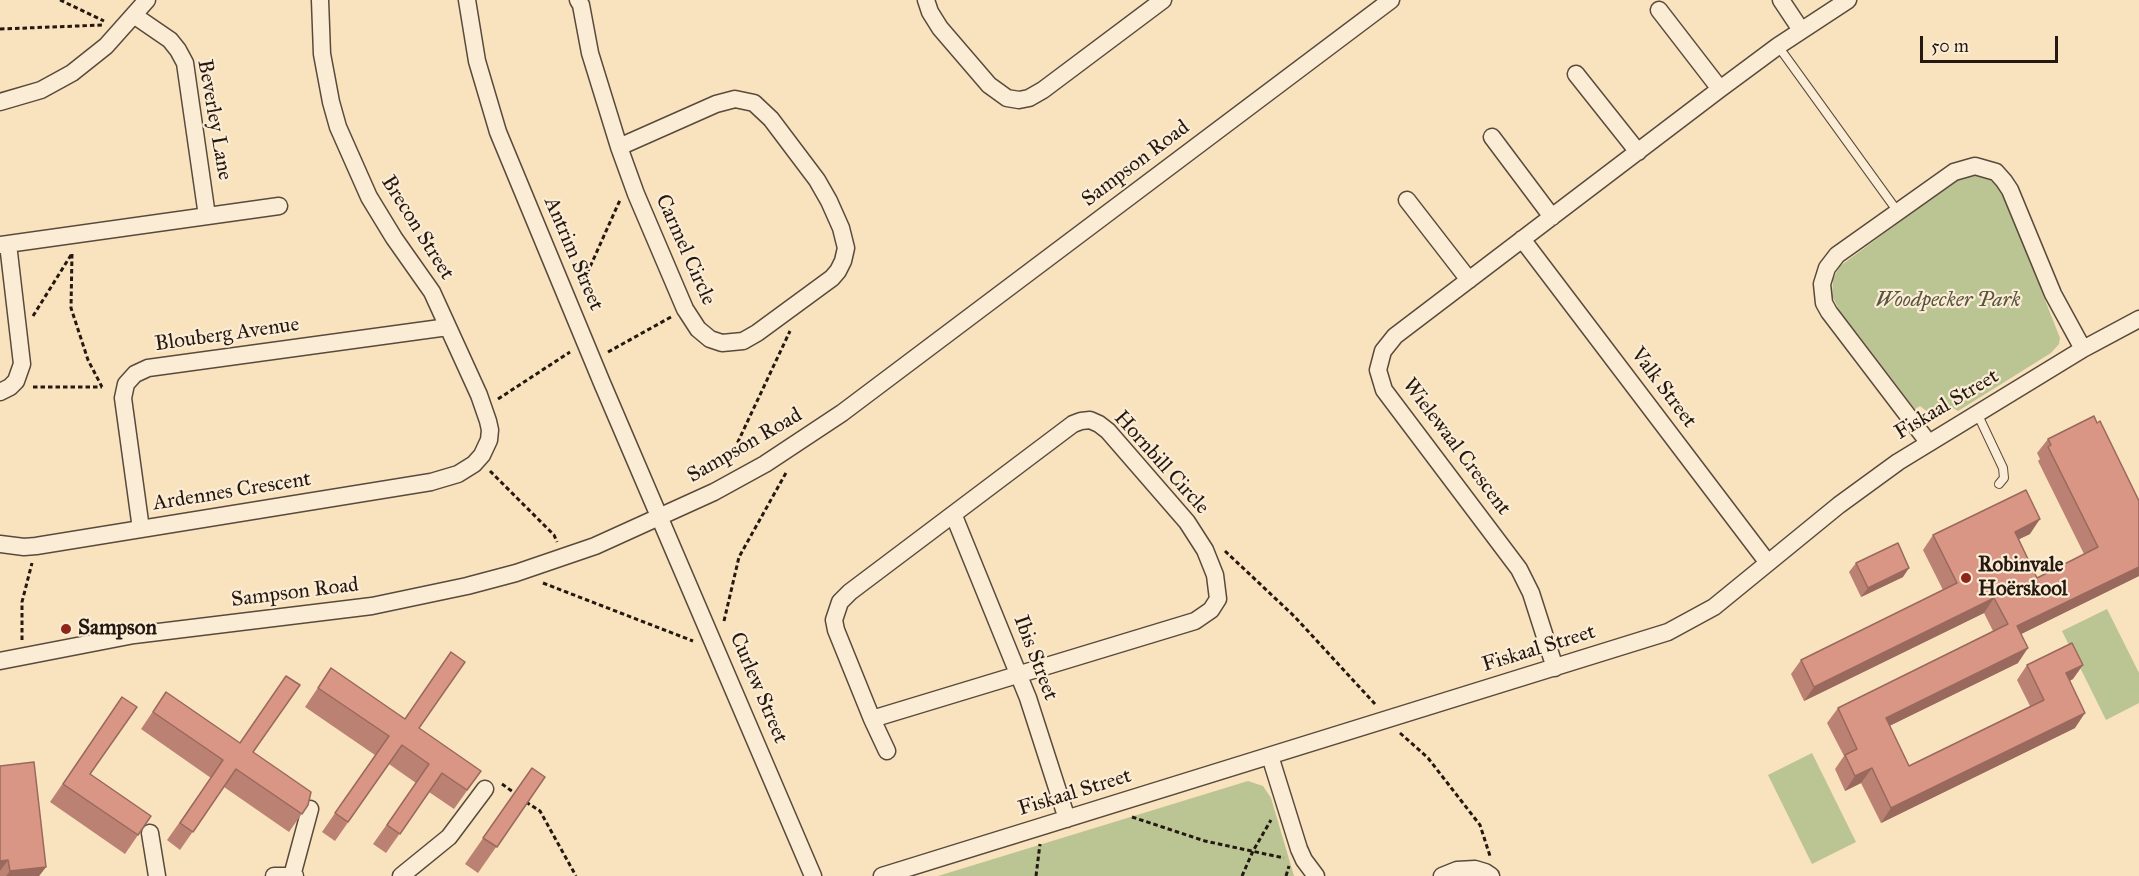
<!DOCTYPE html>
<html>
<head>
<meta charset="utf-8">
<style>
	body { margin:0 }
	#map { position:relative; width:2139px; height:876px; overflow:hidden; background:#f9e2be; font-family:"IM FELL Great Primer",serif }
	canvas { display:block }
	.scale { position:absolute; left:1920px; top:36px; width:138px; height:27px; box-sizing:border-box; border:3px solid #241810; border-top:0; padding-left:8px; font-size:18px; line-height:21px; white-space:nowrap; color:#241810; -webkit-text-stroke:4px #fbecd5; paint-order:stroke }
</style>
</head>
<body>
<div id="map">
<canvas width="2139" height="876"></canvas>
<div class="scale">50 m</div>
</div>
<script>
const ctx = document.querySelector('canvas').getContext('2d');
ctx.lineJoin = 'round';
function paint(path, color) {
  ctx.fillStyle = color;
  ctx.fill(path, 'evenodd');
}
function poly(rows) {
  const path = new Path2D();
  for (const r of rows) {
    path.moveTo(r[0], r[1]);
    for (let i = 2; i < r.length; i += 2) path.lineTo(r[i], r[i + 1]);
  }
  return path;
}
function trace(path, color, width, dash) {
  ctx.strokeStyle = color;
  ctx.lineWidth = width;
  ctx.lineCap = dash ? 'butt' : 'round';
  ctx.setLineDash(dash || []);
  ctx.stroke(path);
}
function drawText(font, color, halo, rows, align = 'center') {
  ctx.font = font + ' "IM FELL Great Primer",serif';
  ctx.lineWidth = 4.5;
  ctx.setLineDash([]);
  ctx.textBaseline = 'middle';
  ctx.strokeStyle = halo;
  ctx.fillStyle = color;
  for (const [text, x, y, turn = 0] of rows) {
    ctx.save();
    ctx.translate(x, y);
    ctx.rotate((+turn || 0) * Math.PI / 180);
    ctx.textAlign = isNaN(turn) ? turn : align;
    if (halo) ctx.strokeText(text, 0, 0);
    ctx.fillText(text, 0, 0);
    ctx.restore();
  }
}
paint(poly([
	[1974,175,1990,180,2002,191,2060,338,2059,344,2051,353,1958,411,1953,408,1948,412,1935,415,1929,413,1920,406,1915,409,1840,311,1832,296,1833,279,1840,266,1958,179],
	[2107,609,2139,673,2139,703,2106,720,2062,631],
	[1812,753,1856,842,1812,864,1768,775],
	[1248,781,1263,786,1271,798,1294,876,938,876]
]), '#bbc493');
const service = poly([
	[1778,46,1898,212],
	[1977,413,2003,468,2004,478,1999,484]
]);
const minor = poly([
	[467,0,477,61,498,132,602,383,813,876],
	[578,0,581,5,590,53,619,147,636,194,685,309,698,329,710,339,722,343,743,341,757,333,832,278,838,271,843,261,846,248,841,228,829,201,817,180,771,119,754,103,735,99,716,104,619,147],
	[926,0,930,12,940,28,989,85,1007,98,1019,100,1029,98,1043,90,1163,0],
	[1781,0,1801,30],
	[1659,10,1720,89],
	[135,16,170,40,178,50,185,63,207,216],
	[1576,74,1638,152],
	[0,102,41,90,72,73,106,46,147,0],
	[1492,137,1552,217],
	[1407,200,1469,280],
	[1522,239,1768,563],
	[0,245,279,206],
	[0,392,10,387,16,381,22,364,8,244],
	[1928,442,1829,312,1824,303,1822,284,1827,268,1837,255,1954,172,1975,166,1996,172,2004,181,2010,190,2053,294,2083,349],
	[954,516,1028,698,1067,819],
	[141,529,123,398,126,384,135,374,148,368,448,327],
	[0,544,24,547,36,546,431,482,458,474,474,464,482,455,489,440,490,430,488,421,479,395,432,292,394,238,369,197,338,127,331,102,322,54,320,0],
	[0,661,134,635,372,606,467,586,516,573,595,546,714,492,765,464,842,413,1391,0],
	[1555,668,1531,593,1519,569,1384,390,1378,370,1383,351,1395,336,1720,89,1778,46,1848,0],
	[872,719,1195,621,1211,610,1218,599,1215,575,1205,550,1187,522,1108,431,1099,424,1090,420,1081,421,1073,424,850,592,840,602,834,620,836,630,872,719,887,751],
	[1270,756,1299,849,1304,860,1316,876],
	[150,833,157,876],
	[274,876,295,876],
	[292,876,310,809],
	[401,876,449,837,485,789],
	[882,876,1668,632,1714,607,1839,505,1898,462,2083,349,2139,319],
	[1442,876,1457,870,1475,869,1485,872,1491,876]
]);
trace(service, '#594a3c', 10);
trace(minor, '#594a3c', 19);
trace(poly([
	[60,0,104,21],
	[0,29,103,25],
	[72,254,71,308,88,360,102,387],
	[581,287,620,200],
	[33,316,71,255],
	[608,352,671,317],
	[33,387,102,387],
	[498,399,570,352],
	[728,463,790,331],
	[490,471,554,535,557,542],
	[1225,551,1294,616,1375,704],
	[543,583,693,641],
	[724,621,739,557,787,471],
	[22,640,22,602,32,563],
	[1400,733,1428,758,1480,825,1490,856],
	[502,784,516,794],
	[526,802,540,811,576,876],
	[1132,817,1205,841,1284,858],
	[1036,876,1040,844],
	[1242,876,1253,851,1271,820],
	[1286,876,1289,866]
]), '#241810', 3, [4.5, 3]);
trace(service, '#fbecd5', 8);
trace(minor, '#fbecd5', 16);
paint(poly([
	[2048,439,2139,576,2021,634,2018,663,1889,726,1909,766,2030,706,2017,680,2027,665,2073,679,2069,681,2075,728,1881,823,1861,783,1845,791,1835,769,1844,756,1827,723,1838,708,1993,631,1984,613,1804,701,1791,674,1801,660,1943,590,1923,550,1933,535,2030,534,2019,539,2037,578,2084,554,2038,461,2040,459,2037,453],
	[1856,563,1903,577,1861,597,1849,572],
	[331,668,481,771,454,809,429,792,386,853,373,844,416,783,389,764,335,841,322,832,375,755,305,707],
	[166,692,253,752,308,805,289,832,224,787,180,850,167,840,211,778,141,729],
	[122,697,90,774,151,816,125,854,50,802],
	[0,766,46,867,39,876,0,876],
	[532,768,545,777,478,873,465,864]
]), '#bb8172');
paint(poly([
	[2040,519,2030,534,2005,546,2015,532],
	[2139,567,2139,576,2007,641,2017,626],
	[1909,568,1903,577,1861,597,1868,588],
	[1994,598,1984,613,1804,701,1814,687],
	[2028,648,2018,663,1875,733,1886,718],
	[2083,665,2073,679,2055,688,2066,673],
	[2085,713,2075,728,1881,823,1891,808],
	[1872,768,1861,783,1845,791,1855,776],
	[8,860,0,871,0,861],
	[46,867,39,876,6,876,10,871]
]), '#99695d');
const building = poly([
	[2094,416,2097,423,2100,421,2139,501,2139,567,2017,626,2028,648,1886,718,1909,766,2044,700,2027,665,2072,643,2083,665,2066,673,2085,713,1891,808,1872,768,1855,776,1845,755,1857,749,1838,708,2008,624,1994,598,1814,687,1801,660,1957,583,1933,535,2026,490,2040,519,2015,532,2037,578,2098,547,2048,447,2051,445,2048,439,2094,416],
	[1898,543,1909,568,1868,588,1856,563,1898,543],
	[451,652,465,662,419,728,481,771,467,790,442,773,400,834,387,825,429,764,402,745,348,822,335,813,389,736,318,688,331,668,405,719,451,652],
	[286,676,300,685,253,752,311,792,308,805,302,814,236,769,193,832,180,823,223,760,153,712,166,692,240,743,286,676],
	[122,697,137,707,90,774,151,816,138,835,63,784,122,697],
	[34,762,46,867,10,871,8,860,0,861,0,766,34,762],
	[532,768,545,777,497,847,483,838,532,768]
]);
paint(building, '#da9685');
trace(building, '#99695d', 1.5);
for (const [x, y, r, color] of [
	[1966,578,6,"#8f2418"],
	[66,629,6,"#8f2418"]
]) {
  const dot = new Path2D();
  dot.arc(x, y, r, 0, 2 * Math.PI);
  ctx.fillStyle = color;
  ctx.fill(dot);
  trace(dot, '#fbecd5', 2);
}
drawText('21px', '#241810', '#fbecd5', [
	["Beverley Lane",214,120,80],
	["Sampson Road",1136,164,-37],
	["Brecon Street",417,228,58],
	["Carmel Circle",685,250,66],
	["Antrim Street",573,254,67],
	["Blouberg Avenue",227,335,-8],
	["Valk Street",1663,388,53],
	["Fiskaal Street",1947,405,-31],
	["Sampson Road",745,446,-30],
	["Wielewaal Crescent",1456,447,53],
	["Hornbill Circle",1161,463,48],
	["Ardennes Crescent",232,492,-9],
	["Sampson Road",295,593,-7],
	["Fiskaal Street",1539,649,-17],
	["Ibis Street",1035,658,69],
	["Curlew Street",758,688,67],
	["Fiskaal Street",1075,793,-17]
]);
drawText('italic 21px', '#59543e', '#fbecd5', [
	["Woodpecker Park",1948,301]
]);
drawText('bold 21px', '#241810', '#fbecd5', [
	["Robinvale",1978,566],
	["Hoërskool",1978,590],
	["Sampson",78,629]
], 'left');
</script>
</body>
</html>
